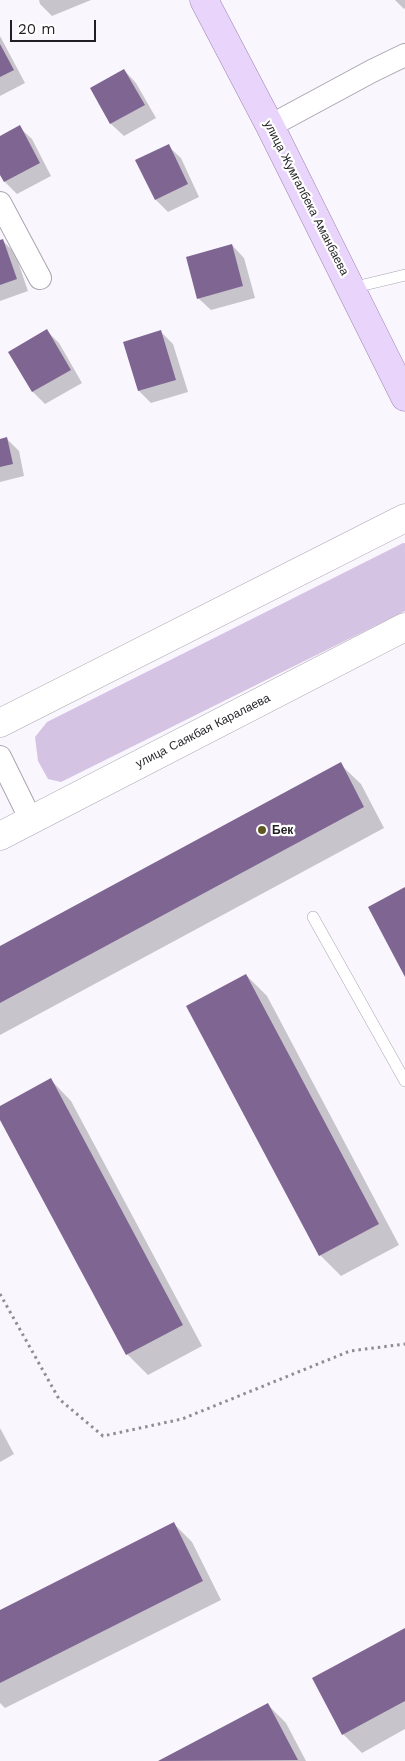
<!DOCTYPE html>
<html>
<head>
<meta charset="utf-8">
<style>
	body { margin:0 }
	#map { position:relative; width:405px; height:1761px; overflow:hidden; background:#faf6fe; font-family:"Work Sans",sans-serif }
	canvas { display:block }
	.scale { position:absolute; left:10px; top:20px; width:86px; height:22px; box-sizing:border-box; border:2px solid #221f24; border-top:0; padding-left:6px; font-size:15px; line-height:18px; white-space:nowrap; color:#221f24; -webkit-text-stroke:4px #fff; paint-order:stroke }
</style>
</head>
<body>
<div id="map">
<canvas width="405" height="1761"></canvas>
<div class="scale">20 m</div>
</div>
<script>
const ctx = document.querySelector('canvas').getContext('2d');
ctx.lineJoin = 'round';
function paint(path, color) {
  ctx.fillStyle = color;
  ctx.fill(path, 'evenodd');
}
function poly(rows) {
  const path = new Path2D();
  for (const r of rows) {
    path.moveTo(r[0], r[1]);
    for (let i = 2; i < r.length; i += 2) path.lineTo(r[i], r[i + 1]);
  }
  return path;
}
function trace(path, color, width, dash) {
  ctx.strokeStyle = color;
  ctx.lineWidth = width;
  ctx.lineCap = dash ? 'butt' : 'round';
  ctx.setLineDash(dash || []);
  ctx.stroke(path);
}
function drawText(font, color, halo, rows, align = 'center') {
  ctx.font = font + ' "Work Sans",sans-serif';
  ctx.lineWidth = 4.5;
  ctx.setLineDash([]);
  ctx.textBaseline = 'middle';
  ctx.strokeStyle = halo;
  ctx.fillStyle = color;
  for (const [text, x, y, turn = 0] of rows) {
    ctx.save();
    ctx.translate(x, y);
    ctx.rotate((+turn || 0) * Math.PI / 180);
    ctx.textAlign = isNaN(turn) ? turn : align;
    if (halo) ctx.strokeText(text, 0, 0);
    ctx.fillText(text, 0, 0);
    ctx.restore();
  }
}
paint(poly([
	[403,543,405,543,405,611,61,782,48,779,38,761,35,737,47,722]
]), '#d4c3e2');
paint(poly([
	[39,0,91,0,52,16,40,4],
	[395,0,405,0,405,8,404,9],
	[0,36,25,83,0,96],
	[124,70,136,83,156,118,124,136,111,124,91,89],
	[19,127,32,139,51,176,17,194,5,182,0,172,0,137],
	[168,146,181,158,199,197,168,212,156,200],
	[3,241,15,253,28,291,0,301,0,242],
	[232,245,244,258,255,298,211,310,198,298],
	[47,331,59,343,82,383,45,404,33,392,10,352],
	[161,332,173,344,188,392,151,403,139,391,125,343],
	[6,438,19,451,24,476,0,482,0,440],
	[340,764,361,784,384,828,0,1035,0,947],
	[246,975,267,996,399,1245,341,1276,320,1255],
	[51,1080,71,1101,202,1346,148,1375,127,1354,0,1117,0,1107],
	[0,1428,14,1454,0,1462],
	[174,1524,192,1542,221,1600,5,1708,0,1703,0,1611],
	[405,1629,405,1729,362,1753,343,1734],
	[267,1704,286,1723,306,1761,160,1761]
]), '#0003');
paint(poly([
	[0,44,14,70,0,77],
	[124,69,145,105,110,124,90,88],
	[20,125,40,163,4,182,0,175,0,136],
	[169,144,188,184,155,200,135,160],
	[3,239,17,279,0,285,0,240],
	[232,244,243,286,197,299,186,257],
	[47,329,71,370,32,392,8,352],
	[161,330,176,380,138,391,123,342],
	[7,437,13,464,0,467,0,439],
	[341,762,364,807,0,1003,0,946],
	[405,887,405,977,368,907],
	[246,974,379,1224,319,1256,186,1006],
	[51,1078,183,1325,126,1355,0,1120,0,1106],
	[174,1522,203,1581,0,1683,0,1610],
	[405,1628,405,1701,342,1735,312,1678],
	[268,1703,298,1760,158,1761]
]), '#7f6692');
const lane = poly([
	[351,288,405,275],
	[313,917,405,1081]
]);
const street = poly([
	[270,126,372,71,405,55],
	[0,203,40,278],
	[0,757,31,820]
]);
const secondary = poly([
	[0,723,405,518],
	[0,836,405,627]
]);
const primary = poly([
	[204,0,270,126,405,397]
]);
trace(lane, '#aaa4b0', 12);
trace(street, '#aaa4b0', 24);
trace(secondary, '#aaa4b0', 29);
trace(primary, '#9a82ae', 29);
trace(poly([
	[0,1294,59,1399,103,1436,182,1419,350,1351,405,1344]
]), '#908c93', 3, [2.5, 4]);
trace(lane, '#fff', 11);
trace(street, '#fff', 22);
trace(secondary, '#fff', 28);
trace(primary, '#e9d4fb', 28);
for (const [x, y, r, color] of [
	[262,830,5,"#605723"]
]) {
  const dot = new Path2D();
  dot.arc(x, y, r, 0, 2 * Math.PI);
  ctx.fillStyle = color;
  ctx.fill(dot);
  trace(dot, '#fff', 2);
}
drawText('12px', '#221f24', '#fff', [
	["улица Жумгалбека Аманбаева",306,198,63],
	["улица Саякбая Каралаева",203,731,-27]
]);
drawText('bold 12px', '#221f24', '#fff', [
	["Бек",272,830]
], 'left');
</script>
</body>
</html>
